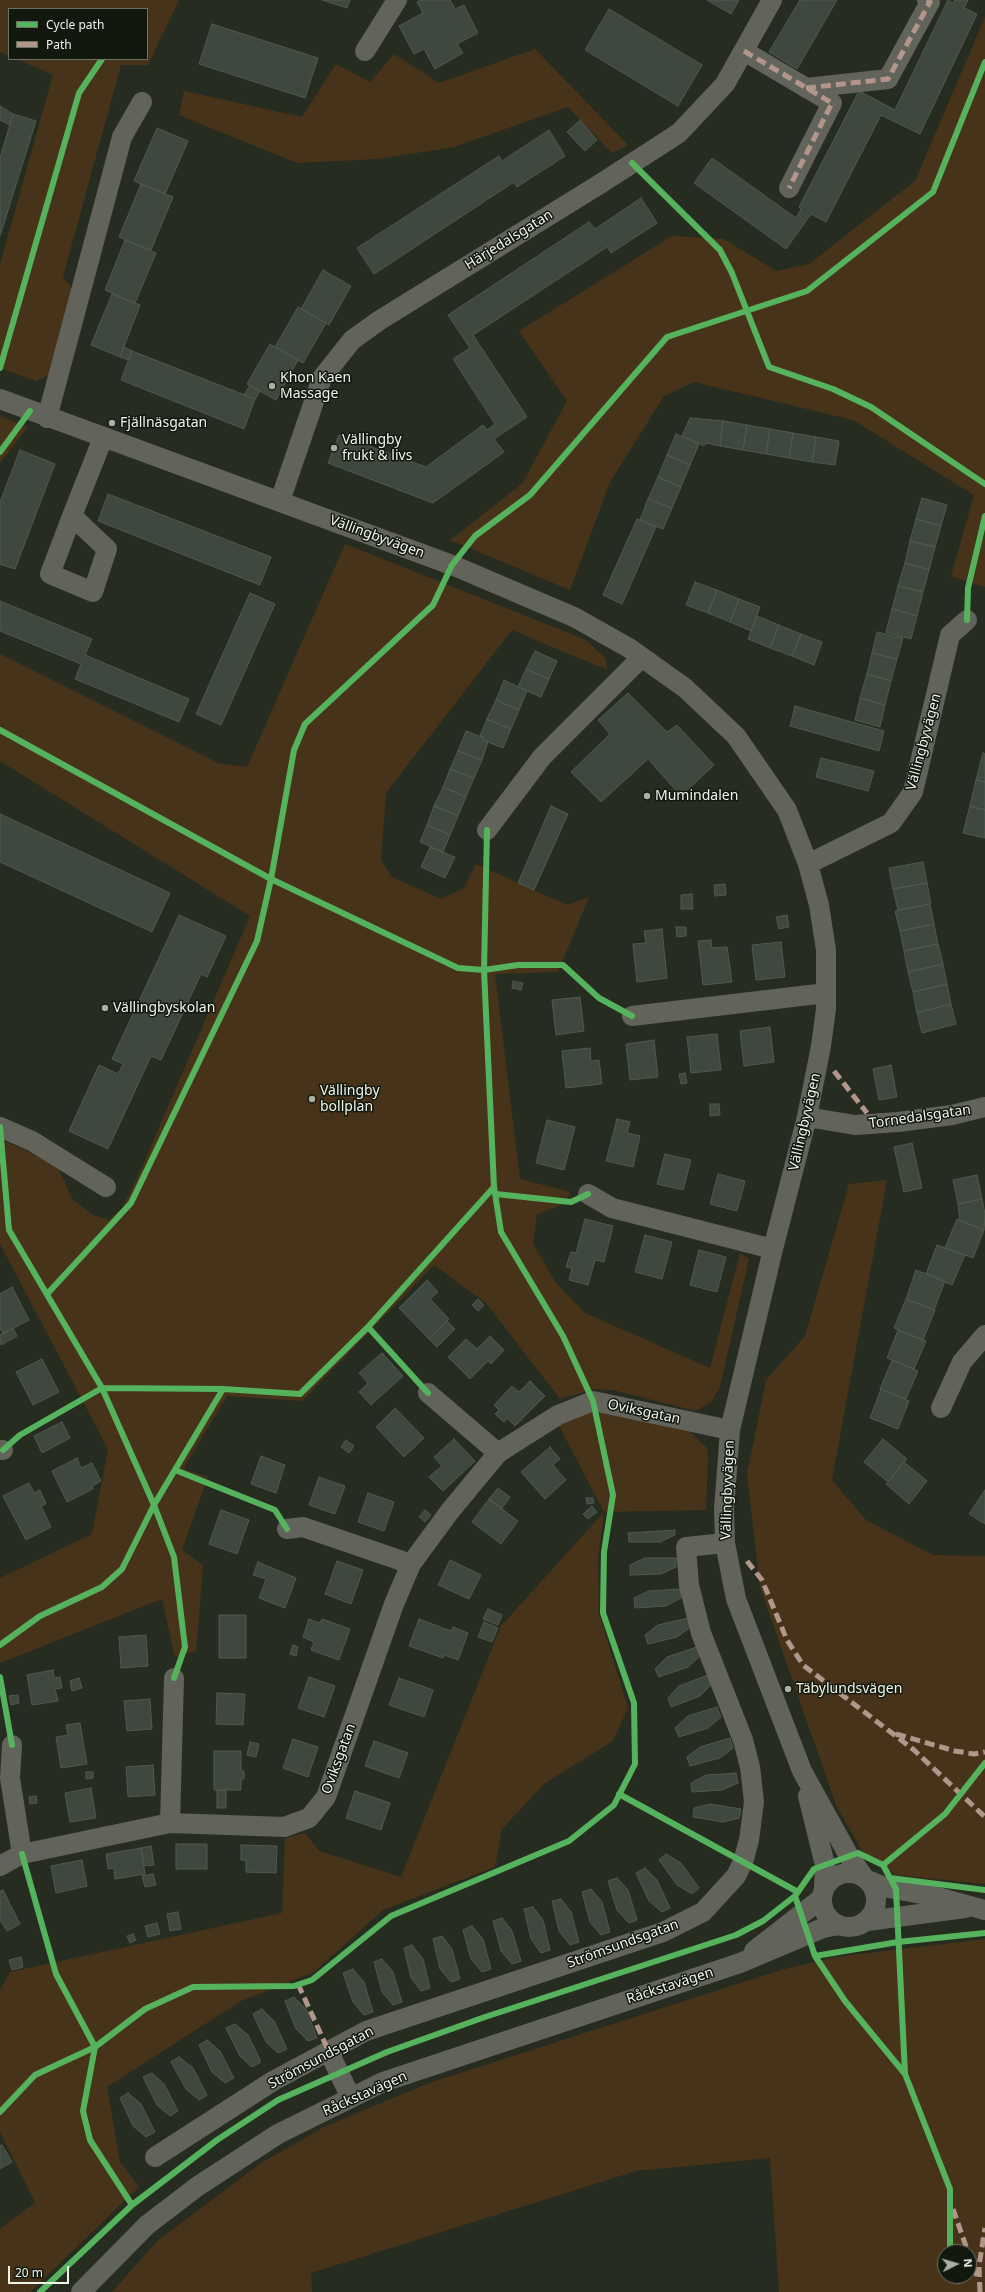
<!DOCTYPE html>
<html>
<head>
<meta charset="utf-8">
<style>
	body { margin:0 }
	#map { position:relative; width:985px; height:2292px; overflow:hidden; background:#272c20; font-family:"Noto Sans",sans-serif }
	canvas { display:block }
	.legend { position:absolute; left:8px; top:8px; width:140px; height:52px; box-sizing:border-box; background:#13180e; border:1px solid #6b7165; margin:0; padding:5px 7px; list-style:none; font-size:12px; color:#eff6e8 }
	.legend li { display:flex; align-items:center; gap:8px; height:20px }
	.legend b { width:20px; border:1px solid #6b7165 }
	.north { position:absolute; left:937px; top:2244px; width:40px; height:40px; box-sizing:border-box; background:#13180e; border:1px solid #6b7165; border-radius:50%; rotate:85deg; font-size:11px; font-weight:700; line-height:16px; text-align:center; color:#eff6e8 }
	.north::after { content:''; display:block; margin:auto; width:14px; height:18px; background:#a9afa2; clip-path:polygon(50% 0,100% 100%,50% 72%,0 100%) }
	.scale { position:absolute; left:8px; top:2266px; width:61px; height:18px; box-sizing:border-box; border:2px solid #eff6e8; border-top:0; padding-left:5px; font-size:12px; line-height:14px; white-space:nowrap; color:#eff6e8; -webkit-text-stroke:3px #13180e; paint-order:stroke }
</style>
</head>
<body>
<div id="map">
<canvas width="985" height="2292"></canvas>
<ul class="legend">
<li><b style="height:5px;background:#56b35d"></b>Cycle path</li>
<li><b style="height:5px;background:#b2968c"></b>Path</li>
</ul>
<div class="north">N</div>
<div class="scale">20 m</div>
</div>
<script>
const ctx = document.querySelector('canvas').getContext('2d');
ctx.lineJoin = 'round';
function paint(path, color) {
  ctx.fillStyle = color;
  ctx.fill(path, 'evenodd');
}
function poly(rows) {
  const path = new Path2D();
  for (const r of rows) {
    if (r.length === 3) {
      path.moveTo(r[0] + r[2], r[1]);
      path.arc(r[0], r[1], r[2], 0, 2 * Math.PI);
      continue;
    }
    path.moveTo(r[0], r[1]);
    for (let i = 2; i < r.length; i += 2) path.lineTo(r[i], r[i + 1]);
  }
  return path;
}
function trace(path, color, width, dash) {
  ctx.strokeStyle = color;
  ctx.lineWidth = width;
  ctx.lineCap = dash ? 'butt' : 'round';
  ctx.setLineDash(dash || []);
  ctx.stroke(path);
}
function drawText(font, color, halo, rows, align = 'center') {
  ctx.font = font + ' "Noto Sans",sans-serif';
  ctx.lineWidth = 3;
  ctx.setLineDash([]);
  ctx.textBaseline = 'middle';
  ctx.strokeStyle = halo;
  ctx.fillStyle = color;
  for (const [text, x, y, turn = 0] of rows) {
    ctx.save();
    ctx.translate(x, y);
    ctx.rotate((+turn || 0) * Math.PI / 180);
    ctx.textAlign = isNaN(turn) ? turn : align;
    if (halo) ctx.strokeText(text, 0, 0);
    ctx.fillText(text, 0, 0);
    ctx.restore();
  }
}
paint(poly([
	[0,0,179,0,148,65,121,65,63,277,74,291,50,374,36,381,0,368,0,264,53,75,17,59,147,59,147,9,9,9,9,56,0,52],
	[985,17,985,587,951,576,974,495,853,420,694,382,664,396,610,482,570,590,450,540,522,484,567,401,519,331,672,236,724,239,776,271,809,264,915,181],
	[535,49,628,145,612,153,568,107,454,147,378,159,297,163,179,115,184,91,302,117,336,64,370,82,394,54,439,83],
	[0,416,28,427,0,463],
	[345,544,586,640,606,659,607,670,512,630,386,793,381,860,392,877,441,899,464,888,476,864,567,905,589,897,558,972,495,974,520,1179,570,1192,564,1204,537,1214,533,1244,556,1283,585,1313,710,1368,740,1253,749,1259,720,1387,711,1402,696,1411,613,1390,595,1389,560,1399,486,1303,434,1265,302,1401,227,1396,183,1469,208,1477,182,1550,203,1565,196,1651,175,1657,162,1599,0,1663,0,1578,92,1534,108,1449,0,1244,0,1139,57,1165,72,1199,93,1215,109,1220,122,1208,140,1172,250,916,0,761,0,654,218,763,247,767],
	[887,1180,832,1480,866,1520,933,1555,985,1556,985,1884,895,1875,862,1851,836,1805,760,1587,747,1474,766,1380,805,1336,849,1184],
	[588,1413,610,1413,690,1432,707,1448,708,1461,706,1510,604,1512,598,1558,599,1614,628,1708,613,1741,545,1783,502,1829,495,1867,383,1910,314,1972,241,2001,107,2087,120,2162,139,2187,30,2292,0,2292,0,2229,35,2202,0,2132,0,1990,10,1972,282,1913,285,1838,305,1833,319,1851,401,1877,501,1626,604,1512,558,1424],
	[985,1939,985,2292,779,2292,770,2158,636,2171,311,2273,312,2292,112,2292,157,2241,261,2163,326,2126,429,2083,781,1970,835,1957],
	[945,2252,969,2252,969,2276,945,2276]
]), '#473319');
const building = poly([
	[322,0,350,0,347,8,322,0],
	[421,0,450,0,455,9,464,5,478,33,457,44,463,53,435,69,424,49,414,54,399,26,423,13,417,2,421,0],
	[707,0,739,0,731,14,707,0],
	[800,0,837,0,797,69,769,52,800,0],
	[948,0,953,3,955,0,968,0,964,8,977,14,920,134,881,115,826,222,811,214,786,249,694,183,712,158,796,218,801,209,799,207,859,91,895,110,948,0],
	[609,9,702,65,678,106,585,50,609,9],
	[212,24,318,58,305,98,199,64,212,24],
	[0,106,13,114,10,125,0,120,0,106],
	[13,114,36,121,0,236,0,158,13,114],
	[580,120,597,140,585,151,567,132,580,120],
	[157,128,188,141,165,194,134,181,157,128],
	[549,130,565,156,517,187,514,182,374,274,357,248,499,156,502,161,549,130],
	[141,184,173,197,151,250,119,237,141,184],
	[641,198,657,223,611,253,607,247,473,335,527,417,494,439,504,452,433,503,328,463,339,435,426,467,483,425,487,430,495,424,453,359,470,348,448,315,589,222,595,229,641,198],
	[125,240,156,253,135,303,105,290,125,240],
	[323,270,351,286,329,325,301,309,323,270],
	[112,294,140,305,120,357,91,345,112,294],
	[298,307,326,323,303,363,275,347,298,307],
	[270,344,298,360,276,400,247,384,270,344],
	[124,347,132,351,128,360,120,357,124,347],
	[132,351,255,399,244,429,121,380,132,351],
	[250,385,260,391,255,399,244,395,250,385],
	[690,418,723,421,720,446,706,443,704,446,682,436,690,418],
	[723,421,747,425,743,450,720,446,723,421],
	[747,425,770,429,766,454,743,450,747,425],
	[770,429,793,433,789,458,766,454,770,429],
	[793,433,816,437,812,462,789,458,793,433],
	[676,434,699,444,690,465,667,455,676,434],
	[816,437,839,441,835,465,812,462,816,437],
	[20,450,55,464,15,569,0,564,0,502,20,450],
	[667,455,690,465,681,487,658,477,667,455],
	[658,477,681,487,672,508,648,499,658,477],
	[108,494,271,557,260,585,98,521,108,494],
	[922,498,947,505,941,526,916,519,922,498],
	[648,499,672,508,663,529,640,520,648,499],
	[637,519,656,527,622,604,603,595,637,519],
	[916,519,941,526,935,547,910,541,916,519],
	[910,541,935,547,929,570,905,563,910,541],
	[905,563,929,570,923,592,898,586,905,563],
	[695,582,717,590,708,613,686,605,695,582],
	[898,586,923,592,917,616,892,609,898,586],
	[717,590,739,599,730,622,708,613,717,590],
	[250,593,275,604,221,725,196,714,250,593],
	[739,599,760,607,751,631,730,622,739,599],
	[0,601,92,639,85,655,189,699,179,722,75,679,81,664,0,631,0,601],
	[892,609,917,616,911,639,886,632,892,609],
	[757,616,779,625,770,648,748,639,757,616],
	[779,625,801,634,792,656,770,648,779,625],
	[877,632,903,638,897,659,872,653,877,632],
	[801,634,822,642,814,665,792,656,801,634],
	[535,651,557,661,549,679,526,669,535,651],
	[872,653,897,659,891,681,867,674,872,653],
	[526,669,549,679,541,697,518,687,526,669],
	[867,674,891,681,885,705,860,698,867,674],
	[504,680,527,691,519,710,496,700,504,680],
	[628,693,667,732,677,725,714,765,681,796,648,759,601,802,571,772,610,734,598,720,628,693],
	[860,698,885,705,880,727,855,720,860,698],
	[496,700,519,710,511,729,487,719,496,700],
	[795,706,884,731,879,751,790,726,795,706],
	[487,719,511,729,503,748,483,740,484,738,480,736,487,719],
	[466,731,484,738,483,740,488,742,482,760,458,751,466,731],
	[458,751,482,760,474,778,450,769,458,751],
	[983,753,985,754,985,782,976,780,983,753],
	[821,758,874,771,868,791,816,777,821,758],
	[450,769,474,778,466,797,443,787,450,769],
	[976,780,985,782,985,810,970,806,976,780],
	[443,787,466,797,458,816,434,806,443,787],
	[434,806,458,816,450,835,427,825,434,806],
	[551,806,568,814,534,890,518,883,551,806],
	[970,806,985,810,985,838,963,833,970,806],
	[0,814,170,893,152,932,0,862,0,814],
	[427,825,450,835,443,852,420,842,427,825],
	[430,847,455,857,445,878,421,867,430,847],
	[923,862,927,883,893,889,889,868,923,862],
	[927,883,931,904,898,910,893,889,927,883],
	[725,884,726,895,715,896,714,885,725,884],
	[692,894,693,909,681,909,681,895,692,894],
	[930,904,934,924,900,931,895,911,930,904],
	[179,915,226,936,207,977,201,974,161,1060,151,1056,108,1149,69,1131,99,1065,118,1074,123,1064,112,1059,179,915],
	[787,915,789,927,779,929,776,917,787,915],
	[934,924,938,944,904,951,900,931,934,924],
	[676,927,686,927,686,936,677,937,676,927],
	[662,929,667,978,637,982,633,944,646,943,644,931,662,929],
	[711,940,712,948,727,947,732,982,703,985,698,941,711,940],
	[781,942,785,977,756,980,752,945,781,942],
	[938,944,943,964,908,972,904,951,938,944],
	[943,964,947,984,913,992,908,972,943,964],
	[513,981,523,983,521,990,512,988,513,981],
	[947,984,951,1004,917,1013,913,992,947,984],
	[580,997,584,1031,556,1035,552,1000,580,997],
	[951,1004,956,1024,922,1033,917,1013,951,1004],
	[770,1027,774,1062,744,1066,740,1031,770,1027],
	[717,1034,721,1070,691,1073,687,1037,717,1034],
	[654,1040,658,1077,630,1080,626,1044,654,1040],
	[590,1048,591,1061,599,1060,602,1084,566,1088,562,1051,590,1048],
	[891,1065,897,1097,879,1100,873,1069,891,1065],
	[685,1073,687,1083,681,1084,679,1074,685,1073],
	[710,1104,719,1104,720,1115,710,1116,710,1104],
	[617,1119,630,1122,627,1133,640,1136,633,1167,606,1161,617,1119],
	[547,1120,575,1127,564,1170,536,1163,547,1120],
	[912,1143,922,1188,904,1192,894,1147,912,1143],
	[665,1154,691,1160,683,1190,657,1184,665,1154],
	[718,1174,745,1181,737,1211,710,1204,718,1174],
	[977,1175,982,1199,958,1204,953,1180,977,1175],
	[982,1199,985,1214,984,1230,960,1221,958,1204,982,1199],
	[585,1219,613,1226,604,1262,595,1260,588,1285,569,1280,572,1268,566,1267,571,1252,576,1253,585,1219],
	[957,1219,984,1230,973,1258,945,1248,957,1219],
	[645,1235,672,1242,662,1279,635,1272,645,1235],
	[937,1245,965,1255,952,1285,926,1274,937,1245],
	[699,1250,726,1257,717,1292,690,1285,699,1250],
	[916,1270,945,1281,934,1310,906,1299,916,1270],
	[427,1280,438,1292,430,1299,449,1319,429,1339,399,1308,427,1280],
	[12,1287,29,1320,3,1334,0,1328,0,1294,12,1287],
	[478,1299,484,1305,478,1311,472,1305,478,1299],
	[906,1299,935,1310,923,1340,894,1328,906,1299],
	[447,1321,455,1329,437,1347,429,1339,447,1321],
	[13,1328,17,1336,1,1345,0,1335,13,1328],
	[898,1330,926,1341,914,1369,887,1358,898,1330],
	[490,1336,504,1350,491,1364,488,1361,470,1379,448,1357,466,1339,477,1349,490,1336],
	[382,1353,403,1376,371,1405,359,1392,368,1383,359,1373,382,1353],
	[42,1359,59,1392,33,1405,16,1372,42,1359],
	[892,1360,918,1371,906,1399,880,1389,892,1360],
	[530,1381,545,1396,515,1426,507,1418,504,1422,495,1414,499,1410,494,1405,512,1386,519,1392,530,1381],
	[881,1389,909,1401,898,1429,870,1418,881,1389],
	[395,1408,424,1438,404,1457,376,1427,395,1408],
	[62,1422,70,1438,42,1453,34,1436,62,1422],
	[454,1439,475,1461,443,1491,429,1477,442,1466,434,1457,454,1439],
	[883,1439,907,1459,888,1482,864,1462,883,1439],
	[346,1440,354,1446,349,1453,341,1447,346,1440],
	[550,1447,560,1459,553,1465,566,1480,545,1499,521,1472,550,1447],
	[261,1456,285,1465,276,1493,251,1484,261,1456],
	[77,1458,81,1468,92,1463,101,1481,92,1486,93,1489,67,1502,52,1471,77,1458],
	[904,1462,927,1481,909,1504,886,1484,904,1462],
	[319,1477,345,1486,335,1514,309,1505,319,1477],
	[29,1483,34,1493,40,1490,46,1504,41,1506,51,1527,26,1540,3,1496,29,1483],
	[498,1488,510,1497,502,1508,489,1499,498,1488],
	[985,1490,985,1524,969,1514,985,1490],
	[368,1493,394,1502,384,1531,358,1522,368,1493],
	[586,1498,593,1498,594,1503,587,1504,586,1498],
	[489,1499,518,1521,501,1544,472,1522,489,1499],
	[592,1506,597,1512,588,1519,583,1514,592,1506],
	[221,1510,249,1520,237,1554,209,1544,221,1510],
	[425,1510,431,1515,425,1522,419,1517,425,1510],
	[675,1530,675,1535,660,1542,629,1542,628,1533,675,1530],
	[645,1558,676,1558,676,1567,661,1574,630,1575,630,1565,645,1558],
	[450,1560,481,1575,469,1599,438,1585,450,1560],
	[337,1561,363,1570,351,1604,325,1594,337,1561],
	[258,1562,296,1578,285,1608,259,1598,266,1579,253,1575,258,1562],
	[680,1589,681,1598,666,1606,635,1608,634,1598,649,1591,680,1589],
	[488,1609,502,1615,498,1625,483,1619,488,1609],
	[219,1615,246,1615,246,1658,219,1658,219,1615],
	[688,1618,691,1627,677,1637,648,1644,645,1635,658,1625,688,1618],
	[309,1619,320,1623,322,1619,350,1629,339,1660,311,1650,314,1642,303,1637,309,1619],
	[419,1619,451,1631,453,1627,468,1633,458,1660,444,1655,443,1658,409,1646,419,1619],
	[484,1622,498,1628,492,1642,478,1637,484,1622],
	[146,1635,148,1666,121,1668,119,1637,146,1635],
	[293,1645,298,1647,296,1656,290,1654,293,1645],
	[697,1647,700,1656,688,1667,659,1677,655,1669,667,1657,697,1647],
	[53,1670,54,1678,60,1677,62,1688,55,1689,58,1701,32,1705,27,1675,53,1670],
	[708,1675,712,1684,700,1696,671,1707,668,1698,679,1686,708,1675],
	[309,1677,335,1686,324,1717,298,1708,309,1677],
	[79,1678,82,1688,72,1691,70,1681,79,1678],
	[399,1678,433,1690,424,1717,389,1705,399,1678],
	[217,1693,245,1694,243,1725,216,1724,217,1693],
	[18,1695,19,1703,11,1705,9,1696,18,1695],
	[150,1699,152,1729,127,1731,124,1701,150,1699],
	[717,1707,721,1717,708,1728,679,1737,675,1728,688,1716,717,1707],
	[80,1723,87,1764,61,1768,56,1737,68,1735,66,1725,80,1723],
	[730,1738,733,1748,720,1758,690,1766,687,1757,700,1747,730,1738],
	[293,1739,318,1747,308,1777,283,1768,293,1739],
	[374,1741,408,1753,399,1778,365,1766,374,1741],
	[250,1742,259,1744,256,1757,247,1755,250,1742],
	[214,1751,241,1751,241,1771,244,1771,244,1779,241,1779,241,1790,214,1790,214,1751],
	[153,1765,155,1795,128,1797,126,1767,153,1765],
	[86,1772,93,1772,93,1778,86,1779,86,1772],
	[736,1773,738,1783,722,1790,692,1792,691,1783,706,1775,736,1773],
	[91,1788,96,1818,70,1822,65,1793,91,1788],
	[217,1790,226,1790,226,1808,217,1808,217,1790],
	[355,1791,390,1803,381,1830,346,1818,355,1791],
	[36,1796,37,1803,30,1804,29,1797,36,1796],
	[710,1804,741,1809,739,1818,723,1822,693,1817,694,1808,710,1804],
	[176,1844,207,1844,207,1869,176,1869,176,1844],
	[241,1845,277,1846,276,1873,246,1872,246,1860,241,1860,241,1845],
	[151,1846,154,1865,144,1866,141,1848,151,1846],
	[141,1848,145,1874,115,1879,114,1868,108,1869,106,1854,141,1848],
	[666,1854,681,1863,699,1888,692,1894,677,1885,659,1860,666,1854],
	[82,1860,87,1886,56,1893,51,1866,82,1860],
	[645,1868,657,1880,670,1908,662,1912,649,1901,636,1873,645,1868],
	[153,1874,156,1885,145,1887,142,1876,153,1874],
	[617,1878,628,1890,637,1920,629,1923,617,1910,608,1881,617,1878],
	[591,1889,602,1902,610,1932,601,1935,590,1922,582,1892,591,1889],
	[3,1890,20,1924,7,1931,0,1920,0,1891,3,1890],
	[561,1899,571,1912,579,1942,570,1945,559,1931,552,1901,561,1899],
	[533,1907,543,1920,550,1950,541,1953,531,1939,524,1909,533,1907],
	[178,1912,181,1929,170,1931,167,1914,178,1912],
	[502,1918,512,1931,521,1961,512,1964,501,1951,493,1921,502,1918],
	[157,1923,160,1934,148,1937,145,1926,157,1923],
	[472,1926,483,1939,491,1969,482,1972,471,1959,463,1930,472,1926],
	[133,1934,136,1940,130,1943,127,1936,133,1934],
	[442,1936,452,1949,460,1979,451,1982,440,1969,433,1939,442,1936],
	[412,1945,423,1959,430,1988,421,1991,411,1978,404,1948,412,1945],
	[21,1957,23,1967,12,1970,9,1960,21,1957],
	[382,1959,393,1972,402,2002,393,2005,382,1992,374,1962,382,1959],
	[353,1969,364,1982,373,2012,364,2015,353,2002,343,1973,353,1969],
	[294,1997,306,2009,317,2038,308,2041,296,2029,285,2001,294,1997],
	[262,2009,274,2021,287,2049,278,2053,266,2042,253,2014,262,2009],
	[235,2024,248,2035,261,2062,252,2067,240,2056,226,2028,235,2024],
	[207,2040,220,2051,234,2078,225,2083,212,2072,199,2045,207,2040],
	[179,2057,193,2068,207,2095,199,2100,186,2089,171,2062,179,2057],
	[152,2073,164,2084,178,2111,170,2116,157,2105,143,2077,152,2073],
	[128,2093,141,2104,155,2132,146,2137,133,2126,120,2098,128,2093],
	[2,2145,12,2162,0,2169,0,2146,2,2145]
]);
paint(building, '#3e483f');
trace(building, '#51584f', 1);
trace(poly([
	[365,51,397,0],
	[744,51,832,103,789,188],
	[806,88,888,79,930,2,927,0],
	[0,399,452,565,574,617,629,648,685,688,736,736,787,810,808,864,819,905,826,950,826,1009,821,1046,807,1117,773,1249,730,1430,724,1509,725,1543,736,1599,802,1771,849,1856,863,1876],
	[47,418,122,137,142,102],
	[280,501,322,378,352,340,380,320,600,184,679,133,725,84,772,0],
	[72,516,107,549,93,592,50,574,72,516,103,438],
	[487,830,542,757,642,657],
	[808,864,891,823,913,792,950,635,967,620],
	[632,1016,826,993],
	[807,1117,855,1125,898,1122,952,1115,985,1107],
	[0,1127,32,1141,106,1187],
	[588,1194,612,1208,773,1249],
	[428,1393,498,1453],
	[941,1408,962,1362,985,1335],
	[0,1450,3,1450],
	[287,1529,303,1527,411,1564],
	[12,1745,10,1778,22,1854],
	[808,1796,825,1865,824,1888],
	[170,1823,174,1678],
	[0,1866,22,1854,170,1823,284,1827,309,1818,326,1797,394,1604,411,1564,450,1511,498,1453,558,1415,593,1401,730,1430],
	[849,1900,27],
	[870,1881,884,1887,937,1897,985,1910],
	[867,1921,965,1908],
	[754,1951,822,1898],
	[329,2052,351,2098],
	[155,2157,273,2081,366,2031,663,1932,703,1912,736,1876,743,1862,749,1840,754,1802,750,1767,743,1740,701,1633,689,1585,686,1547,725,1543],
	[81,2292,147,2225,198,2186,278,2134,383,2082,740,1963,823,1928,839,1925]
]), '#62635b', 20);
trace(poly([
	[744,51,832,103,789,188],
	[806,88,888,79,930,2,927,0],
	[834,1071,867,1113],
	[747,1561,762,1580,787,1640,803,1665,914,1750,985,1817],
	[896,1734,955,1751,974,1754,985,1752],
	[298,1984,329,2052],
	[953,2209,968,2252],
	[969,2253,977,2276],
	[980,2292,979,2266,985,2228]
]), '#b2968c', 5, [10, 5]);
trace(poly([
	[632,163,720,250,732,273,769,367,833,389,871,407,985,484],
	[0,368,79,93,102,59],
	[0,452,30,411],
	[967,620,968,588,985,516],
	[0,730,271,879,458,968,484,970,494,1187,501,1232,563,1336,593,1401,613,1495,604,1552,603,1613,634,1703,635,1764,614,1805,569,1841,391,1916,312,1980,294,1986,193,1987,145,2009,95,2047,35,2075,0,2112],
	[487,830,484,970,518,965,563,965,599,998,632,1016],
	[0,1127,9,1230,102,1388,154,1505,174,1557,185,1647,174,1678],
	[496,1194,571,1202,588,1194],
	[48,1293,131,1203,257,941,271,879,294,750,305,724,433,605,452,565,475,536,530,495,667,337,807,291,933,192,985,62],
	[368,1327,428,1393],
	[3,1450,20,1435,102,1388,223,1389,300,1394,368,1327,494,1187],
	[175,1470,275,1510,287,1529],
	[0,1645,40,1616,102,1587,122,1569,154,1505,223,1389],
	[0,1677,12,1745],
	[619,1794,798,1892],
	[22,1854,56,1974,95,2047,83,2111,90,2140,132,2205],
	[890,1878,985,1890],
	[795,1896,815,1956,898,1942,985,1933],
	[815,1956,845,2001,905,2074],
	[950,2252,950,2189,905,2074,896,1889,883,1865,945,1814,985,1763],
	[40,2292,132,2205,217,2140,278,2100,387,2052,485,2017,736,1935,763,1921,795,1896,814,1869,858,1853,883,1865]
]), '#56b35d', 6);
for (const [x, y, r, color] of [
	[272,386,4,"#a9afa2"],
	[112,423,4,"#a9afa2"],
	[334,448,4,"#a9afa2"],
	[647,796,4,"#a9afa2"],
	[105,1008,4,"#a9afa2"],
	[312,1099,4,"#a9afa2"],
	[788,1689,4,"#a9afa2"]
]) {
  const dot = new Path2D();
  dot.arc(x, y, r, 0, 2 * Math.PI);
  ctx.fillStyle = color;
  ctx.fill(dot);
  trace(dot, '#13180e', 1.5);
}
drawText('14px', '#eff6e8', '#13180e', [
	["Härjedalsgatan",509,240,-32],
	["Vällingbyvägen",377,537,20],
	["Vällingbyvägen",924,742,-75],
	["Tornedalsgatan",920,1117,-8],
	["Vällingbyvägen",805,1122,-77],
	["Oviksgatan",644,1412,12],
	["Vällingbyvägen",728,1490,-88],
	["Oviksgatan",339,1759,-70],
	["Strömsundsgatan",623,1944,-20],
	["Råckstavägen",670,1986,-18],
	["Strömsundsgatan",321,2058,-28],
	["Råckstavägen",365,2094,-24]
]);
drawText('14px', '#eff6e8', '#13180e', [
	["Khon Kaen",280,378],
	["Massage",280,394],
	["Fjällnäsgatan",120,423],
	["Vällingby",342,440],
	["frukt & livs",342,456],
	["Mumindalen",655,796],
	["Vällingbyskolan",113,1008],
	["Vällingby",320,1091],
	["bollplan",320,1107],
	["Täbylundsvägen",796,1689]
], 'left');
</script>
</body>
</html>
